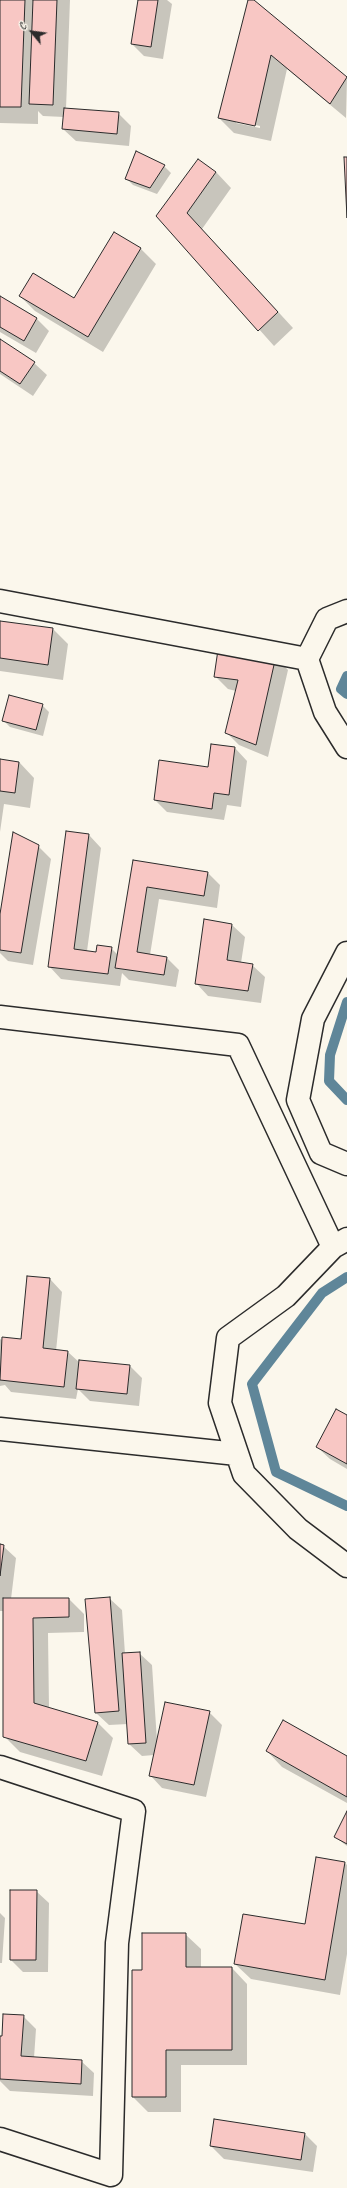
<!DOCTYPE html>
<html>
<head>
<meta charset="utf-8">
<style>
	body { margin:0 }
	#map { position:relative; width:347px; height:2188px; overflow:hidden; background:#fbf7ec; font-family:Caveat,sans-serif }
	canvas { display:block }
	.north { position:absolute; left:12px; top:12px; width:40px; height:40px; -webkit-text-stroke:3px #fbf7ec; paint-order:stroke; rotate:299deg; font-size:11px; font-weight:700; line-height:16px; text-align:center; color:#2b2b2b }
	.north::after { content:''; display:block; margin:auto; width:14px; height:18px; background:#2b2b2b; clip-path:polygon(50% 0,100% 100%,50% 72%,0 100%) }
</style>
</head>
<body>
<div id="map">
<canvas width="347" height="2188"></canvas>
<div class="north">С</div>
</div>
<script>
const ctx = document.querySelector('canvas').getContext('2d');
ctx.lineJoin = 'round';
function paint(path, color) {
  ctx.fillStyle = color;
  ctx.fill(path, 'evenodd');
}
function poly(rows) {
  const path = new Path2D();
  for (const r of rows) {
    path.moveTo(r[0], r[1]);
    for (let i = 2; i < r.length; i += 2) path.lineTo(r[i], r[i + 1]);
  }
  return path;
}
function trace(path, color, width, dash) {
  ctx.strokeStyle = color;
  ctx.lineWidth = width;
  ctx.lineCap = dash ? 'butt' : 'round';
  ctx.setLineDash(dash || []);
  ctx.stroke(path);
}
paint(poly([
	[0,0,70,0,66,109,118,113,131,126,129,146,76,141,63,129,64,117,43,116,38,111,38,124,0,123],
	[139,0,167,0,172,4,163,59,144,56,132,44],
	[249,0,253,0,347,78,346,118,287,69,271,141,234,133,219,118],
	[236,121,260,126,260,128,236,123],
	[164,166,171,173,157,194,133,185,126,178],
	[216,172,231,188,202,229,293,328,274,346,158,216],
	[114,233,141,249,156,264,103,352,35,311,20,296,75,299],
	[0,297,37,319,49,331,36,353,0,332],
	[0,340,34,363,47,375,33,396,0,374],
	[0,622,53,629,68,644,63,680,0,671],
	[276,657,288,670,268,757,239,745,226,732,236,691,228,689,216,677],
	[42,705,49,712,43,736,10,727,3,720],
	[212,745,235,748,247,761,241,807,227,805,224,820,167,812,155,800,208,768],
	[0,760,19,762,34,778,30,808,4,804,0,832],
	[67,832,89,835,101,848,87,951,97,953,111,948,118,955,133,861,208,873,220,885,217,908,159,899,150,955,167,958,179,970,176,987,129,980,122,973,120,986,61,979,49,966],
	[38,846,51,859,33,965,8,961,0,953,0,920],
	[205,920,232,925,245,937,241,963,252,965,265,977,261,1003,208,996,196,983],
	[50,1279,62,1292,56,1351,68,1352,80,1363,130,1366,142,1378,139,1406,90,1401,78,1389,76,1399,11,1392,5,1385,0,1386,0,1339,3,1341,21,1340],
	[347,1416,347,1469,330,1459,317,1447],
	[0,1545,3,1546,16,1558,11,1599,69,1599,84,1614,84,1632,48,1633,49,1708,98,1723,113,1738,102,1776,20,1752,4,1736,4,1611,0,1611],
	[109,1598,122,1610,125,1654,139,1653,152,1665,157,1741,209,1712,222,1725,206,1797,162,1788,150,1775,154,1755,142,1756,129,1744,128,1724,109,1725,96,1713],
	[267,1751,347,1757,347,1803,282,1767],
	[347,1813,347,1846,335,1837],
	[345,1863,347,1865,347,1954,340,1995,251,1979,235,1964,305,1925],
	[36,1891,49,1903,48,1972,23,1972,11,1960],
	[0,1913,5,1918,2,1963,0,1963],
	[185,1934,201,1949,201,1968,232,1968,247,1984,247,2065,181,2065,181,2112,148,2112,133,2097,143,1971],
	[23,2016,36,2029,34,2058,81,2061,94,2073,93,2096,10,2091,0,2081,0,2037,3,2038],
	[305,2134,317,2146,313,2172,224,2159,211,2146]
]), '#0003');
trace(poly([
	[347,676,341,689,347,694],
	[347,1002,330,1055,329,1081,347,1100],
	[347,1277,322,1293,252,1384,276,1472,347,1506]
]), '#5f8699', 10);
const building = poly([
	[0,0,25,0,21,107,0,107,0,0],
	[33,0,57,0,53,105,29,104,33,0],
	[138,0,158,0,151,47,131,44,138,0],
	[248,0,254,0,347,77,330,104,271,55,255,126,218,118,248,0],
	[64,108,119,112,117,134,62,129,64,108],
	[136,151,165,165,150,188,125,179,136,151],
	[344,157,347,157,347,218,344,157],
	[198,159,216,172,187,213,278,312,258,331,156,216,198,159],
	[114,232,141,248,88,337,19,296,33,273,74,298,114,232],
	[0,296,37,318,24,341,0,327,0,296],
	[0,339,35,362,20,384,0,371,0,339],
	[0,621,53,628,48,665,0,658,0,621],
	[219,643,276,656,256,745,225,733,238,680,214,677,219,643],
	[9,695,43,704,36,730,2,721,9,695],
	[211,744,235,747,229,795,214,793,212,809,154,800,159,760,208,767,211,744],
	[0,759,19,762,15,793,0,791,0,759],
	[66,831,89,834,74,949,96,952,97,945,112,947,108,974,48,967,66,831],
	[13,832,39,845,21,953,0,950,0,914,13,832],
	[133,860,208,872,204,896,147,887,137,952,167,957,164,975,115,968,133,860],
	[204,919,232,924,227,960,253,964,248,991,195,984,204,919],
	[27,1276,50,1278,43,1348,68,1351,64,1387,0,1380,2,1337,21,1339,27,1276],
	[79,1360,130,1365,127,1394,76,1389,79,1360],
	[336,1409,347,1415,347,1464,316,1447,336,1409],
	[0,1544,4,1545,0,1576,0,1544],
	[110,1597,119,1711,95,1713,85,1599,110,1597],
	[3,1598,69,1598,69,1617,33,1618,34,1703,98,1722,86,1761,3,1737,3,1598],
	[140,1652,146,1743,128,1744,122,1653,140,1652],
	[165,1702,210,1711,194,1785,149,1776,165,1702],
	[283,1720,347,1756,347,1797,266,1751,283,1720],
	[347,1811,347,1844,334,1837,347,1811],
	[316,1857,345,1862,325,1980,234,1964,243,1914,305,1924,316,1857],
	[10,1890,37,1890,36,1960,10,1960,10,1890],
	[142,1933,186,1933,186,1967,232,1967,232,2050,166,2050,166,2097,132,2097,132,1970,142,1970,142,1933],
	[3,2014,24,2015,21,2056,82,2060,81,2084,0,2079,0,2036,2,2036,3,2014],
	[214,2119,305,2133,301,2160,210,2146,214,2119]
]);
paint(building, '#f8c7c4');
trace(building, '#2b2b2b', 1);
const minor = poly([
	[0,601,307,659],
	[347,611,327,619,307,659,325,712,347,747],
	[347,953,313,1019,298,1100,321,1153,347,1164],
	[0,1017,238,1045,333,1247],
	[347,1239,333,1247,286,1296,228,1338,220,1403,244,1474,298,1529,347,1566],
	[0,1429,237,1454],
	[0,1767,134,1811,117,1943,111,2175,0,2139]
]);
trace(minor, '#2b2b2b', 25);
trace(minor, '#fbf7ec', 22);
</script>
</body>
</html>
